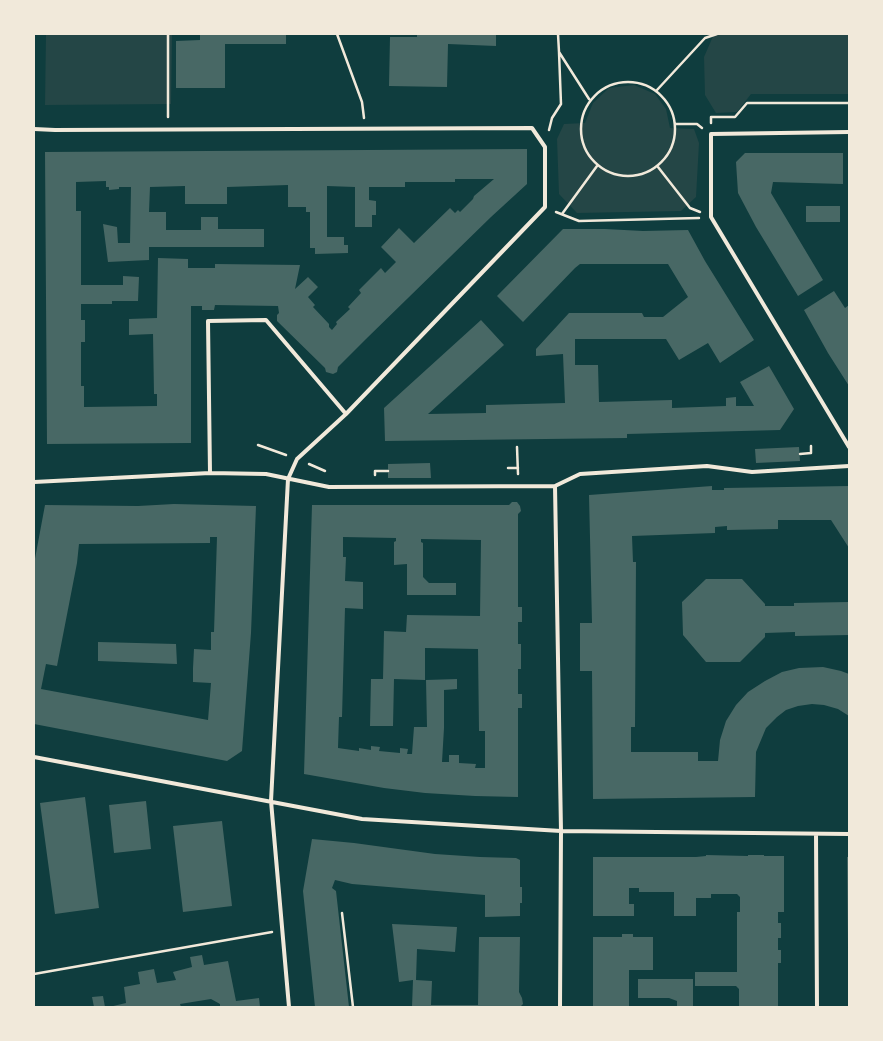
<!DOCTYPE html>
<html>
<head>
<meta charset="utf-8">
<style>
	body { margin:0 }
	#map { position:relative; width:883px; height:1041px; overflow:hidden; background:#0f3d3e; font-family:"IBM Plex Sans",sans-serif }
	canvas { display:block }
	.frame { position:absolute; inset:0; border:35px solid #f1e9da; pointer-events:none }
</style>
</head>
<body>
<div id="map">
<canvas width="883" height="1041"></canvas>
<div class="frame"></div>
</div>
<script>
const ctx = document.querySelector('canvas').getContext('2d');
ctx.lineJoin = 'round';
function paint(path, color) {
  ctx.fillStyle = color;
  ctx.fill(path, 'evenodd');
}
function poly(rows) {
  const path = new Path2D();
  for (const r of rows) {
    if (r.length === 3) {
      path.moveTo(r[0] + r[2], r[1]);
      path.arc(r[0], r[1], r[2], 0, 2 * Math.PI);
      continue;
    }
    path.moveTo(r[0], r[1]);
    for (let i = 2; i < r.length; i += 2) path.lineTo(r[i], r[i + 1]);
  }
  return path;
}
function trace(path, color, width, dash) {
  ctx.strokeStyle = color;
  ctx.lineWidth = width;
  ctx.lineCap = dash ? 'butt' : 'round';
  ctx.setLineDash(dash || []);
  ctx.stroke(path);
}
paint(poly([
	[46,34,172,34,171,104,45,105],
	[714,34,849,34,849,94,751,94,737,112,716,113,705,95,704,57],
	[634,85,655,94,666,109,670,128,694,129,699,143,696,197,681,211,577,213,559,194,557,139,564,124,585,123,593,103,609,88]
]), '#244646');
paint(poly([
	[200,34,286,34,286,44,225,44,225,88,176,88,176,41,200,40],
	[417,34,496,34,496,46,448,44,447,87,389,86,390,37,417,37],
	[527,149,527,184,491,217,366,339,338,367,337,372,333,374,326,372,325,368,277,321,277,315,279,313,278,306,215,305,214,310,202,310,202,306,191,306,191,443,47,444,45,152],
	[455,179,494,179,474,196,473,199,460,212,458,210,455,213,450,208,414,243,399,228,381,247,396,262,385,273,381,268,359,290,361,293,348,307,350,309,336,322,337,324,332,330,329,327,329,324,313,307,315,305,308,297,318,287,308,277,295,289,300,265,215,264,215,268,188,268,188,259,158,258,157,318,129,319,129,335,153,334,154,394,157,394,157,406,84,407,84,386,81,386,81,342,85,342,85,320,81,320,81,304,112,304,112,301,138,301,139,277,123,276,123,285,81,285,81,211,76,211,76,182,106,181,106,187,109,187,109,190,119,189,119,187,131,187,130,243,118,243,117,227,103,224,108,262,149,260,149,247,264,247,264,229,218,229,218,217,201,217,201,230,166,230,166,212,149,212,150,187,185,186,185,204,227,204,227,187,288,185,288,207,306,207,306,212,310,212,310,248,315,248,315,254,348,253,348,245,344,245,344,237,327,237,327,186,355,187,355,227,372,227,372,215,376,215,376,201,369,200,369,187,405,187,405,182,455,182],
	[745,153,843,153,843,184,773,182,771,193,823,280,798,296,756,227,738,193,736,162],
	[806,206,840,206,840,222,806,222],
	[563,229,605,229,643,231,688,230,705,261,754,340,720,363,708,343,679,360,666,339,575,339,575,365,598,365,599,402,672,400,672,408,726,406,726,398,736,397,736,406,754,406,740,382,769,366,794,409,780,430,627,434,627,438,385,441,384,408,481,320,504,345,428,414,486,413,486,405,565,403,563,354,536,356,536,349,569,313,642,313,644,317,663,317,688,297,668,264,580,264,575,268,523,322,497,296],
	[834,291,845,308,849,305,849,386,828,353,804,310],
	[799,447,800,461,756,463,755,449],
	[430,463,431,478,388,478,388,464],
	[712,486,712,490,724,490,724,488,849,486,849,548,831,520,778,520,778,529,727,530,727,526,715,527,715,533,632,536,633,562,636,562,635,727,631,727,631,752,698,752,698,761,718,761,720,740,726,721,736,705,748,692,765,681,782,672,799,668,823,667,841,671,849,674,849,716,838,709,824,705,812,704,798,706,786,710,777,717,766,728,756,752,755,797,593,799,592,671,580,671,580,623,592,623,589,495],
	[512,502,517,502,520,506,521,511,518,514,518,607,522,607,522,622,518,622,518,644,521,644,521,669,518,669,518,694,522,694,522,708,518,708,518,797,475,796,425,793,384,788,304,774,312,505,509,505],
	[343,537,396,538,396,541,394,542,394,565,407,564,407,595,456,595,456,583,429,583,423,577,423,543,421,542,421,539,481,540,480,616,407,615,406,632,384,631,383,679,371,679,370,726,393,726,394,679,425,680,425,648,478,649,479,731,485,731,485,768,475,768,476,764,459,763,459,755,449,755,449,762,442,762,444,728,444,690,457,689,457,679,426,680,427,727,414,727,412,754,407,754,408,749,400,748,400,753,379,751,380,747,371,746,371,750,359,748,359,751,338,748,339,717,342,717,345,608,363,609,363,582,345,581,346,557,343,557],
	[174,504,256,506,251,633,242,751,227,761,34,724,34,564,45,505,138,506],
	[210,537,217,537,214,632,211,632,211,650,194,649,193,668,193,682,211,683,208,720,41,689,46,664,57,666,77,563,79,544,210,543],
	[706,579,742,579,765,604,765,606,794,606,794,603,849,602,849,635,795,636,795,632,765,633,765,637,740,662,706,662,683,635,682,602],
	[98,642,176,644,177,664,98,661],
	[85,797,99,908,55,914,40,803],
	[146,801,151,849,114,853,109,805],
	[222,821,232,906,183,912,173,826],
	[312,839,354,843,435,854,480,857,516,858,520,860,520,887,522,887,522,903,520,903,520,916,485,917,485,895,352,884,335,880,332,888,336,891,349,1007,315,1007,303,891],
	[706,855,748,856,748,855,764,855,764,856,784,856,784,912,778,912,778,923,781,923,781,938,778,938,778,950,781,950,781,963,778,963,778,1007,739,1007,739,989,736,986,695,986,695,972,737,972,737,912,740,912,740,897,737,894,711,894,711,898,696,898,696,916,674,916,674,892,639,892,639,888,629,888,629,904,634,904,634,916,593,916,593,857,696,857,706,856],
	[847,857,849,857,849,948,848,948],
	[392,924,457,927,455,952,417,949,416,980,432,981,431,1005,478,1005,479,937,520,937,519,992,522,998,523,1004,520,1007,412,1007,413,980,399,982],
	[622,934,633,934,633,937,653,937,653,970,629,970,629,1007,593,1007,593,937,622,937],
	[202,955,204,965,228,961,236,1001,259,998,260,1007,220,1007,220,1004,211,999,180,1004,181,1007,109,1007,126,1003,124,987,140,984,138,972,154,969,157,983,176,980,173,972,192,967,190,957],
	[638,979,693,979,693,1007,677,1007,677,1001,669,998,638,998],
	[103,996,105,1007,94,1007,92,997]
]), '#486865');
trace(poly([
	[168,34,168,117],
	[337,34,362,102,364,118],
	[558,34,559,52,589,99],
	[628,129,47],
	[657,90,705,38,717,34],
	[711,123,711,117,735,117,747,103,849,103],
	[676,124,697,124,702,128],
	[549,130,552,118,561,104,559,52],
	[658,167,690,208,700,212],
	[556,212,579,221,699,218],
	[562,214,597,166],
	[258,445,286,455],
	[517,447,518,474],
	[800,454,811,453,811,446],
	[309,464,325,471],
	[508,468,518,468],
	[375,475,375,471,388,471],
	[342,913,353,1007],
	[34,974,272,932]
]), '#f1e9da', 2.5);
trace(poly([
	[34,129,55,130,532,128,545,147,545,207,346,414,297,459,288,479,271,801,289,1007],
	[849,132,711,134,711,217,849,447],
	[210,473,208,321,266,320,346,414],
	[34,482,210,473,266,474,329,487,555,486,580,474,707,466,752,472,849,466],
	[555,486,561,831,560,1007],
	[34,757,362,819,561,831,849,834],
	[816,834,817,1007]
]), '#f1e9da', 4);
</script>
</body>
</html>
